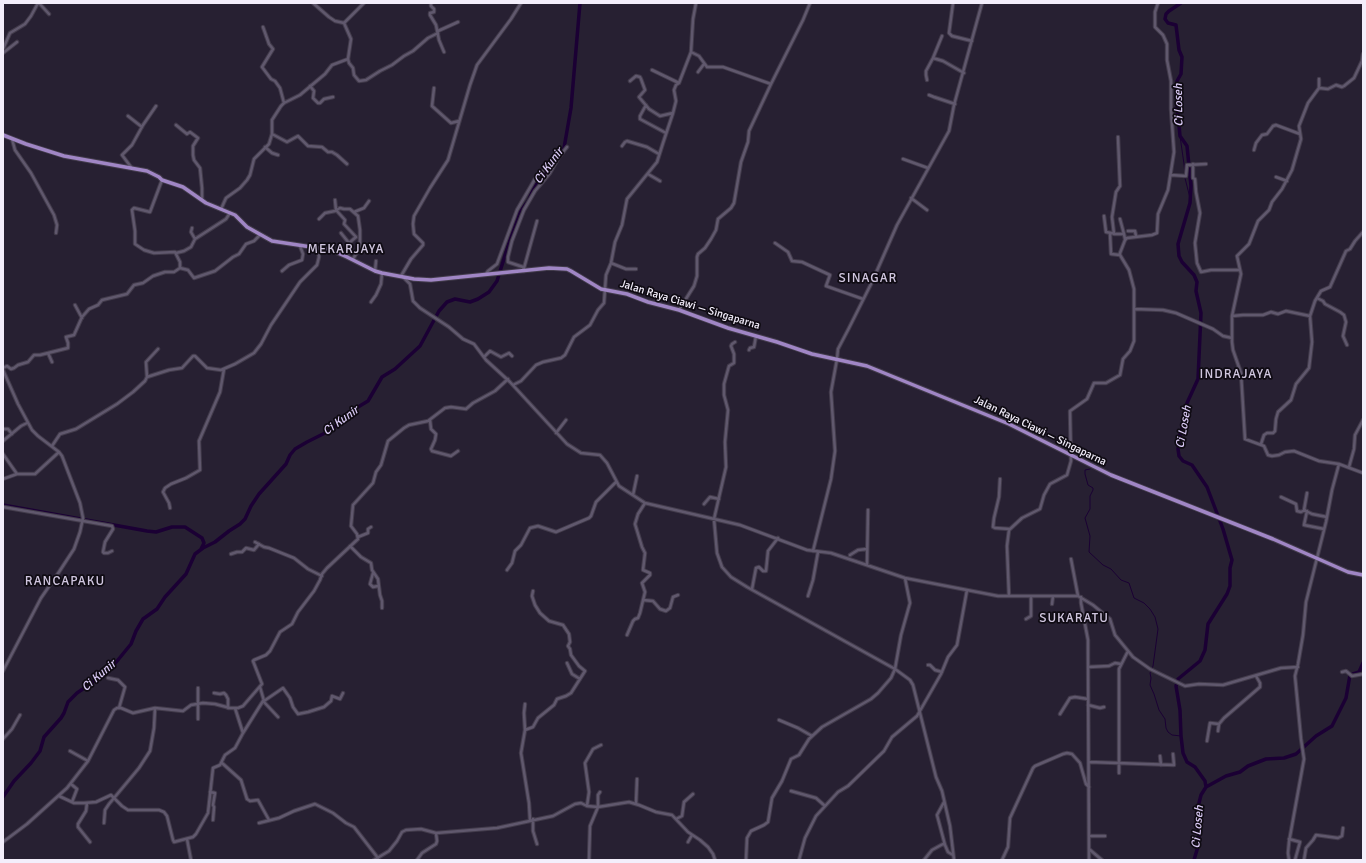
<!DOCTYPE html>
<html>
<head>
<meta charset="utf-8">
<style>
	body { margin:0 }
	#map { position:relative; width:1366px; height:863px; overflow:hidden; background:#272032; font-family:Signika,sans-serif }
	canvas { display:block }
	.frame { position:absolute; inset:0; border:4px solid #f3eefb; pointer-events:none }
</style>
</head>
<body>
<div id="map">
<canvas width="1366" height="863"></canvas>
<div class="frame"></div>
</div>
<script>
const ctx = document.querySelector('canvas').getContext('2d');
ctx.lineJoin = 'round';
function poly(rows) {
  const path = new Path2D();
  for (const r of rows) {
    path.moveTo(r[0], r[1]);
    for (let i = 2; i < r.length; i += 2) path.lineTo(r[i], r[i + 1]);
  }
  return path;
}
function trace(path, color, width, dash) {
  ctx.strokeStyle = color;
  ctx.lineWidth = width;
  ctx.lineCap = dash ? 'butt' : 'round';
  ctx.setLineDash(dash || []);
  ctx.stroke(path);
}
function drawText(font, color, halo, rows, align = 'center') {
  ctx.font = font + ' Signika,sans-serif';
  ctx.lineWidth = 3.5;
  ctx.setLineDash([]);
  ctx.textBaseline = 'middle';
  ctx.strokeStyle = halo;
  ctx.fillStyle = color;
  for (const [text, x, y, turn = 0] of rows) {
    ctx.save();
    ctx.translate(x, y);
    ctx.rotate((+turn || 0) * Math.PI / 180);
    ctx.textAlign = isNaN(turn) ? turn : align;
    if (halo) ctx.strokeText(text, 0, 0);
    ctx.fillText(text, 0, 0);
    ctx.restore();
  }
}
trace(poly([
	[1180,136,1184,164,1185,174],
	[1185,178,1190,198],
	[1090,469,1085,470,1085,474,1088,485,1093,488,1093,490,1090,496,1090,509,1085,518,1090,536,1089,552,1103,565,1111,569,1121,580,1129,583,1134,598,1144,603,1150,609,1155,617,1158,629,1153,666,1150,673,1151,678,1150,685,1154,694,1159,710,1165,719,1166,728,1168,732,1172,735,1181,736]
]), '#1b0034', 1);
trace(poly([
	[1181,3,1169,11,1166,14,1165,19,1168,23,1176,25,1179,50,1182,57,1181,74,1177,81,1177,105,1180,136,1187,146,1191,186,1190,203,1178,244,1179,256,1182,262,1194,275,1197,282,1196,291,1201,313,1198,379,1187,403,1186,415,1180,434,1178,449,1179,456,1183,461,1192,465,1207,487,1223,529,1232,560,1230,568,1230,586,1227,594,1208,624,1205,650,1200,661,1178,679,1176,686,1180,710,1181,736,1183,753,1187,762,1195,767,1205,781,1206,787,1201,795,1199,803,1199,843,1194,860],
	[3,505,147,531,156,532,172,527,185,527,202,538,204,543,201,549],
	[1206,787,1226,776,1240,772,1248,766,1266,759,1284,758,1296,754,1316,736,1332,726,1346,698,1350,675,1359,672,1363,663],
	[3,797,14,781,31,763,40,751,44,737,61,718,64,713,68,702,77,693,96,680,113,666,131,644,136,631,143,619,157,609,165,597,186,574,195,554,203,548,215,542,229,531,240,524,245,519,251,506,259,494,286,464,290,455,295,449,307,442,331,430,358,407,368,401,382,377,395,369,420,346,439,311,447,302,455,299,470,302,478,299,489,292,497,281,518,214,529,200,534,187,564,148,571,108,580,3]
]), '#1b0034', 3.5);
const minor = poly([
	[39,3,49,14],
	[313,3,329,17,335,21,344,23],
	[431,3,431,6,434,9,434,12,430,13,430,15,436,25,439,40,444,52],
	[953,3,949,33,952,36,972,41],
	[263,27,269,44,273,49,262,67,271,79,275,81,280,88,284,103],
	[438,31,458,22],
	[3,49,10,33,25,24,31,16,38,3],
	[691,52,699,56,707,67,723,67,771,84],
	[3,53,17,42],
	[933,58,943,61,964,73],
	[348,59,349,63,353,68,354,75,359,81,366,80,380,71,392,65,404,56,413,51,428,38,438,33],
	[652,70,679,83],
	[698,72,704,64],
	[1319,79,1319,88,1308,103,1299,126,1301,139,1292,170,1282,189,1272,202,1269,210,1258,221,1249,244,1237,256,1241,274,1232,316,1232,342,1233,350,1241,373,1245,439,1264,446,1268,455,1272,456,1279,455,1285,452,1294,451,1319,461,1339,464,1363,473],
	[927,80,926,75,926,71,933,58,942,36],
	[630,81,636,76,640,77,641,79,645,90,639,97,649,109,660,116,673,113],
	[310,86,314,91,313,98,318,103,320,103,324,99,333,97],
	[434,88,432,106,451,123,459,121],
	[1319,88,1328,89,1336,85,1342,87,1344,86,1354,78,1362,61,1363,54],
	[929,95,934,97,955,104],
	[646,105,640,116,640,119,666,133],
	[128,116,142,127],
	[176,125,187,134,190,132,198,138,193,146,193,155,194,160,200,168,202,188,202,200],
	[272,134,287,142,298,136,308,146,322,147,328,152,332,152,337,155,347,164],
	[12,139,15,150,31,173,54,215,57,225,56,233],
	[622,146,625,142,627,141,647,147,659,154],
	[265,147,272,153,278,155],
	[1254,150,1256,143,1262,135,1267,134,1273,126,1276,125,1300,134],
	[903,159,928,168],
	[1193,164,1193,178,1195,179,1196,192,1200,213,1195,243,1197,263,1201,272,1211,270,1240,270],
	[131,167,122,155,132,145,143,125,156,106],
	[648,174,660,181],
	[1171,175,1186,176,1187,165,1206,164],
	[1276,177,1287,181],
	[911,198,927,210],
	[335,200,336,210,345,220,344,224,356,237,349,243],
	[221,209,226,198,240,188,247,180,250,175,254,159,269,144,272,134,272,120,281,106,284,103,300,95,325,74,332,65,348,59,351,39,344,23,364,3],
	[354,212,364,208,369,201],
	[1104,216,1106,232,1116,234,1124,234,1125,239],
	[319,219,325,213,335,211,340,208,344,209,350,209,358,216,360,230,360,247,353,259],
	[1120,219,1124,234],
	[192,228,191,232,195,239],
	[1128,231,1135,231,1136,236],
	[341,233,349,243,347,257],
	[1110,233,1111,254,1120,255],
	[1114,234,1112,217,1116,192,1120,186,1118,137],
	[775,243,788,252,792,261,802,262,830,275,826,286,863,299],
	[176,253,184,251,191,247,195,239,226,219,230,213],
	[611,263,626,269,636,269],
	[180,268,188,270,194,278,215,271,233,257,239,254,246,244,254,241,260,235],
	[524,268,537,221],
	[282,271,289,265,302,260,303,254,300,246],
	[375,271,376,261],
	[524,271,523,267,508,262,508,257,512,241,524,210,535,191,550,173,559,157,567,147],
	[486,274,488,271,497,264,517,210,535,179,541,174,548,164],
	[401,276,411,259,423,245,423,243,414,234,413,224,414,216,430,188,448,160,470,85,477,65,511,19,521,3],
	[403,277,410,284,413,301,420,308,449,327,463,339,474,344,486,360,510,382,567,444,581,453,600,455,607,463,619,486,645,503,740,525,807,550,831,553,905,578,998,596,1078,596,1093,605,1110,619,1115,635,1133,657,1150,669,1185,686,1199,684,1223,685,1281,668,1298,667],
	[1317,298,1323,301,1325,304,1340,312,1344,315,1346,322,1343,336,1347,345],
	[371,302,376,295,381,284,382,273],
	[75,305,82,318],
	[1134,309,1163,310,1176,313,1213,329,1223,336,1232,338],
	[679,310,694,286,697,276,697,257,698,254,705,248,711,239,716,230,718,219,731,208,734,203,741,162,748,142,749,131,771,84,803,20,810,3],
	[1232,316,1243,315,1263,315,1271,312,1278,314,1286,311,1310,316,1315,301,1321,291,1330,287,1346,251,1350,249,1355,241,1363,232],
	[735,342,732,344,731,346,734,354,734,363,729,366,724,384,724,395,728,410,725,442,726,467,714,519,717,553,722,567,731,577,747,587,895,669,910,680,913,685,936,777,942,791,950,826,954,860],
	[749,350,750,348,754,347,756,336],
	[48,353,52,362],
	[484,357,490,351,501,357,509,353,512,356],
	[3,368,7,366,11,369,14,368,18,365,28,362,34,355,40,355,68,348,68,343,66,337,74,335,82,317,89,309,98,305,102,300,127,294,134,285,143,283,153,276,165,272,174,272,180,268,180,262,175,252,154,253,144,250,135,244,135,231,132,210,134,208,150,212,162,180],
	[3,370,18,404,32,430,38,436,59,452,62,456,80,503,83,518,80,532,74,549,59,572,41,598,3,671],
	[147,377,146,362,158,349],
	[513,385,521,381,536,365,543,362,561,358,565,355,574,337,590,325,598,310,604,303,606,275,611,263,615,242,622,225,627,199,657,162,663,143,673,113,676,101,674,90,676,85,679,83,691,52,693,19,696,3],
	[430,420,431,429,436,434,435,440,431,449,432,451,451,456,458,451],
	[3,429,8,429,12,434],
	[556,433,566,420],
	[3,441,21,426,27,423],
	[1261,444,1264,435,1267,433,1273,433,1275,431,1276,419,1278,412,1291,400,1296,384,1309,368,1312,342,1310,316],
	[52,446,60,434,76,429,117,404,133,392,145,381,147,377,169,370,182,368,193,356,195,356,207,368,221,370,235,364,254,353,261,344,271,325,300,282,317,265,319,257,318,248],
	[3,454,17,474],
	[1349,467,1354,449,1355,435,1363,420],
	[3,479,17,474,35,474,59,452],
	[1000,479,999,497,994,518,993,527,995,528,1010,529],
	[1307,493,1304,510,1312,514,1327,517],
	[633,495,637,476],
	[1281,497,1296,504,1297,511,1301,512,1305,510],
	[704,504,710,497,719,499],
	[3,507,112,526,113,529,105,542,103,552,104,553,108,553,112,551],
	[170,508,169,503,163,492,165,488,171,484,186,478,200,470,199,441,220,392,224,369],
	[1307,511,1304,525,1324,529],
	[358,537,368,533,368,529,371,527],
	[255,542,264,547,269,548,294,558,308,569,322,576],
	[350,546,361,557,371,563,372,570,378,579,380,595,382,601,382,608],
	[813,551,831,479,835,451,831,392,837,359,838,349,849,328,872,282,897,225,949,131,954,105,982,3],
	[231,554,237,552,242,552,246,548,254,550,259,544],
	[850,555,858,550,867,549],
	[1071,559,1078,596],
	[867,565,868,510],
	[507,570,512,563,515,551,521,545,530,528,538,526,556,532,589,518,591,516,596,502,616,482],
	[373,573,370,584,373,587,378,586],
	[752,589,756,568,759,567,763,571,766,571,768,551,778,538],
	[808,596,813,580,818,552],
	[1009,596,1007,546,1009,530,1022,518,1040,509,1044,495,1050,484,1067,475,1071,461,1070,411,1087,399,1094,383,1106,383,1120,375,1123,359,1130,351,1134,341,1134,289,1129,270,1120,255,1120,253,1125,240,1127,238,1152,235,1157,233,1158,214,1168,190,1174,152,1171,109,1171,81,1167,60,1167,44,1163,35,1155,27,1155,12,1158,3],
	[1081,597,1081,603,1088,640,1088,654,1089,860],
	[643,600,653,601,660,609,666,611,670,608,673,597,678,595],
	[1052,604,1053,596],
	[1026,619,1031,616,1031,596],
	[627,635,633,621,635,619,638,618,640,613,645,592,642,583,650,575,650,573,643,570,645,553,642,547,635,524,638,514,645,503],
	[567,663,572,674,580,679],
	[928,665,930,665,935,670,942,672],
	[1088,667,1109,666,1115,663,1121,664],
	[1342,672,1346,671,1352,676,1363,674],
	[108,678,118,680,125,687,119,708],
	[260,687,264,701,283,688,290,698,293,707,298,714,308,712,324,707,331,701,332,696,340,699,343,693],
	[198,688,198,719],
	[214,693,220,694,224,693,226,695,228,699,228,708],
	[264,702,278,717],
	[525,704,524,713,525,730],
	[1088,705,1100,708,1104,707],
	[1060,714,1070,698,1075,697,1088,699],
	[779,720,798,728,812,736],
	[1218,731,1219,724,1224,718,1260,687,1260,683,1256,676],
	[243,733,263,701],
	[3,739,12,729,20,715],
	[1207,741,1210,723,1219,724],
	[70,751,88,761],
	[1160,756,1161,765],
	[1089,762,1174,765,1173,754],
	[222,763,241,780,247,799,250,801,258,800,269,820],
	[1119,773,1119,669,1128,651],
	[71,784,77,789,72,802],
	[791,791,816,798,825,806],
	[210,792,215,793,213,805,214,807,213,820],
	[59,796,74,803,84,803,96,802,111,795,122,806,128,810,159,810,164,812,167,816,173,840,174,842,193,837,196,834,208,813,213,768,220,765,225,755,235,748,243,733,235,708],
	[944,802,937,815,945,845],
	[87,803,86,811,78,824,78,827,90,842],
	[636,804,637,779],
	[587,806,589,792,585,763,593,749,601,745],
	[533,819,533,831,537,844],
	[676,819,682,816,684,802,693,794],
	[530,820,529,803,521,753,525,730,533,727,538,718,554,705,557,699,566,696,571,693,585,671,579,666,571,655,570,649,568,646,570,642,569,634,563,625,549,621,540,613,535,605,532,596,533,591],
	[104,823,105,810,109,804,139,768,150,751,154,728,155,708],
	[259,823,279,818,294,811,315,804,333,813,346,823,354,827,378,858],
	[1089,836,1105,836],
	[187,839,191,860],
	[1289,839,1300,842,1295,860],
	[3,842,27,824,67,788,88,761,114,710,117,708,121,708,133,713,155,708,183,711,191,705,203,703,215,704,230,708,238,708,243,706,262,684,253,661,254,660,266,655,270,651,280,632,292,624,298,612,314,591,320,580,322,574,327,568,358,539,357,534,351,526,353,505,373,483,376,472,381,465,388,441,404,428,409,425,428,421,445,408,451,407,466,409,473,403,495,391,508,379],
	[688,842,692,835],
	[1089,849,1102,860],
	[374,860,389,851,397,841,402,832,406,830,421,829,436,833,497,828,553,816,575,804,581,803,587,806,598,807,629,802,639,805,656,812,672,815,688,832,700,840,708,847,713,854,715,860],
	[417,860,422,853,436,844,437,841,436,833],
	[589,860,590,826,598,807,598,795,600,792],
	[746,860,747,838,751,831,764,825,768,822,772,798,782,781,791,759,799,755,809,739,822,727,871,699,878,693,891,678,895,669,901,635,910,603,905,578],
	[799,860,805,838,816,816,838,792,848,786,884,751,892,737,917,716,941,674,948,657,957,645,967,590],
	[924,860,932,850,943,844,945,845,948,852,953,855],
	[1002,860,1008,847,1010,818,1033,768,1035,766,1063,754,1067,753,1072,754,1080,763,1086,784,1089,787],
	[1289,860,1288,853,1289,842,1304,759,1301,739,1295,676,1298,664,1303,635,1306,602,1326,522,1332,490,1339,464],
	[1304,860,1306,848,1313,840,1316,835,1338,838,1342,836,1343,828]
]);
const major = poly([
	[3,135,26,144,64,156,147,171,159,177,162,180,183,187,206,203,235,215,247,227,272,241,331,250,347,257,375,271,382,273,414,279,431,280,549,268,567,269,571,271,601,289,627,294,648,302,679,310,728,328,777,342,812,354,867,366,1009,424,1111,475,1273,539,1348,572,1363,575]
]);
trace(minor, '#423b4b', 4.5);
trace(major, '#423b4b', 5.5);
trace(minor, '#60586d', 2.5);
trace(major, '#a086c5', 3.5);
drawText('11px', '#f3eefb', '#0f0b13', [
	["Jalan Raya Ciawi — Singaparna",690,305,17],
	["Jalan Raya Ciawi — Singaparna",1040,431,26]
]);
drawText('italic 12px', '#dacaf5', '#0f0b13', [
	["Ci Loseh",1179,105,-91],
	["Ci Kunir",549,166,-54],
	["Ci Kunir",341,421,-36],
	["Ci Loseh",1184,427,-80],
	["Ci Kunir",99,676,-41],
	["Ci Loseh",1198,827,-85]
]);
ctx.letterSpacing = '1px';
drawText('13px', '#d0c6df', '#0f0b13', [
	["MEKARJAYA",346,250],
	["SINAGAR",868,279],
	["INDRAJAYA",1236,375],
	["RANCAPAKU",65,582],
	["SUKARATU",1074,619]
]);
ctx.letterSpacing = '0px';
</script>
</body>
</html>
